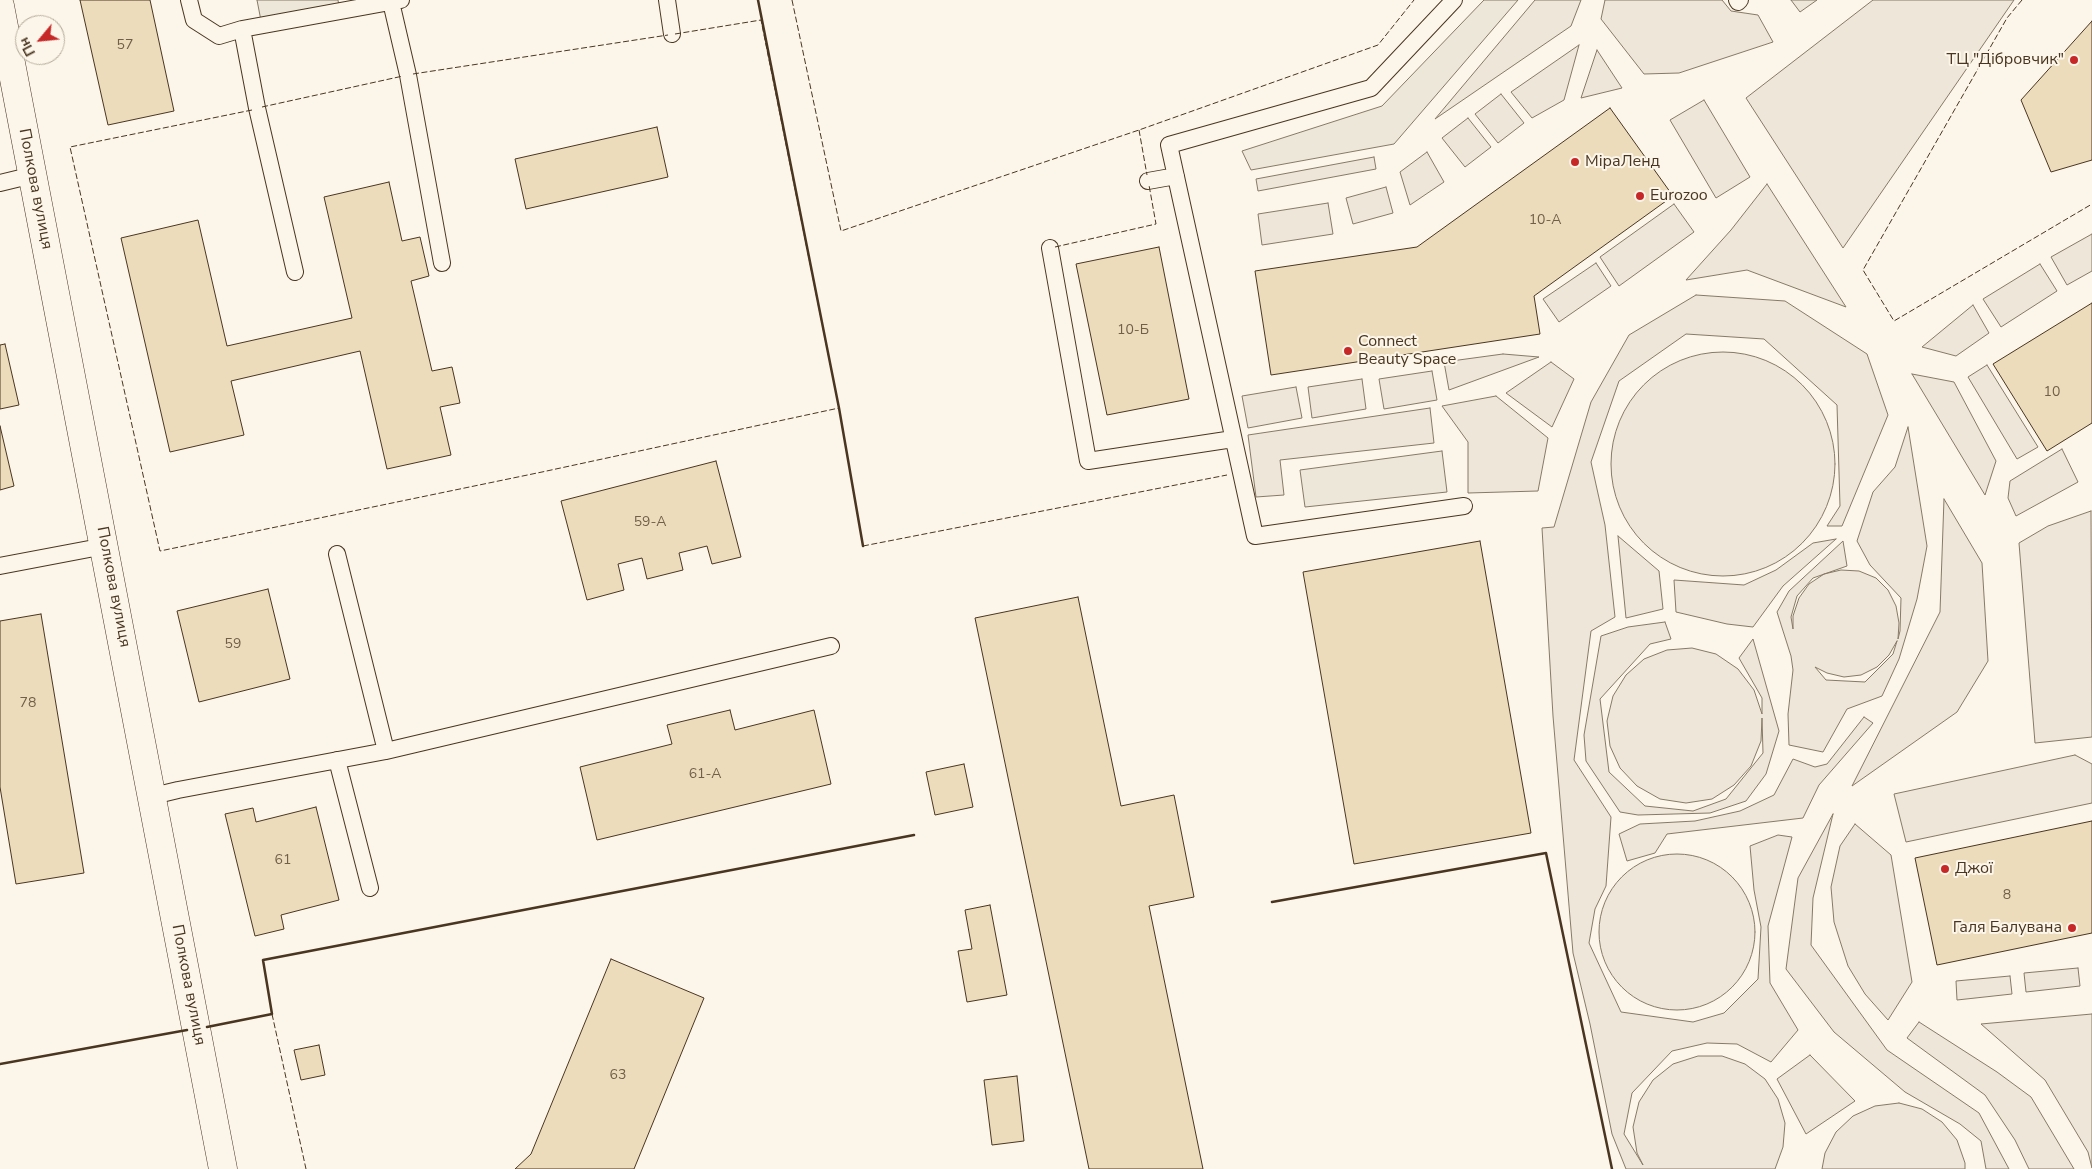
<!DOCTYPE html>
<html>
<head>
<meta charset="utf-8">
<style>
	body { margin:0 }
	#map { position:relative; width:2092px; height:1169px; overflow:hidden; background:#fbf6e9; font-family:"Nunito Sans",sans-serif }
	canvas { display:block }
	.north { position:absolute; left:15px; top:15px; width:50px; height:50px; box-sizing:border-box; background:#fbf6e9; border:1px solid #b4a999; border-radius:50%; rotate:242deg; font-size:14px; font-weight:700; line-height:20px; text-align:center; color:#4a3520 }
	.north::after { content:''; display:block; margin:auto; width:18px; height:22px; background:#c62828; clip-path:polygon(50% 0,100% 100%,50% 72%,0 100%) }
</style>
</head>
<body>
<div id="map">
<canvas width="2092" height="1169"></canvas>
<div class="north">Пн</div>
</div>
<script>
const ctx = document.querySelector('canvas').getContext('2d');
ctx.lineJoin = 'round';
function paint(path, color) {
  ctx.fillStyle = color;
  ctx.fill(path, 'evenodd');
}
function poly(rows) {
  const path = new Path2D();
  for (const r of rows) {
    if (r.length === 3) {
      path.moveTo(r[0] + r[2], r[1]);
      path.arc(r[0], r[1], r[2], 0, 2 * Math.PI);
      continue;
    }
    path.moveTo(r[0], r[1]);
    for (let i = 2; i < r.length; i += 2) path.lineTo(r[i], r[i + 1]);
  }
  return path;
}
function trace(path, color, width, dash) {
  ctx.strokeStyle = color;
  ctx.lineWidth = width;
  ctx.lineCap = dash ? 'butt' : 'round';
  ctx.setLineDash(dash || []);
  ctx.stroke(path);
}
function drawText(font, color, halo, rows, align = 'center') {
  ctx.font = font + ' "Nunito Sans",sans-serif';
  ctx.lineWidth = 4;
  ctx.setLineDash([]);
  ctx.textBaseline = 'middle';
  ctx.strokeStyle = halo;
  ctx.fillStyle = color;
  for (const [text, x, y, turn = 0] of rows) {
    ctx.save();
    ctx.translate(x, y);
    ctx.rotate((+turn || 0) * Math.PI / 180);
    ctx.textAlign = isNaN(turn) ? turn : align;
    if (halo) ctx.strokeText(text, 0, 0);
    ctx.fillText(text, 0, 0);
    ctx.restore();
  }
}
const green = poly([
	[1535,0,1581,0,1571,26,1435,119,1535,0],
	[1605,0,1722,0,1731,11,1758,15,1773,42,1679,73,1644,74,1601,19,1605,0],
	[1873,0,2014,0,1843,248,1746,98,1873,0],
	[1579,45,1564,100,1532,118,1511,92,1579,45],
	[1597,50,1622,88,1581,98,1597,50],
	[1501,94,1524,123,1498,143,1475,114,1501,94],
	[1704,100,1750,177,1716,198,1670,120,1704,100],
	[1468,118,1491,147,1465,167,1442,138,1468,118],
	[1427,152,1444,182,1410,205,1400,172,1427,152],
	[1374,157,1376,169,1258,191,1256,179,1374,157],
	[1767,184,1846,307,1747,270,1686,280,1731,230,1767,184],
	[1386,187,1393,213,1353,224,1346,198,1386,187],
	[1328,203,1333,234,1262,245,1258,214,1328,203],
	[1674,204,1694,232,1619,286,1600,257,1674,204],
	[2092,234,2092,271,2067,285,2051,257,2092,234],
	[1596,263,1611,286,1559,322,1543,299,1596,263],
	[2040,264,2057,291,2001,327,1983,299,2040,264],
	[1696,295,1785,301,1867,354,1888,415,1842,526,1827,526,1840,506,1837,405,1764,339,1686,334,1619,381,1591,462,1605,525,1615,617,1591,631,1574,760,1611,817,1606,886,1595,909,1589,943,1621,1012,1693,1022,1724,1013,1758,979,1761,927,1754,890,1750,846,1778,835,1792,837,1768,926,1770,983,1798,1030,1771,1062,1737,1044,1707,1043,1672,1051,1632,1093,1624,1134,1643,1165,1637,1153,1633,1127,1639,1102,1653,1080,1673,1064,1698,1056,1722,1056,1745,1064,1765,1079,1778,1099,1785,1123,1783,1147,1775,1169,1626,1169,1612,1134,1590,1024,1573,953,1553,716,1542,528,1554,527,1591,402,1629,335,1696,295],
	[1973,305,1989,333,1956,356,1922,347,1973,305],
	[1723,464,112],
	[1503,354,1539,357,1449,390,1444,362,1503,354],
	[1551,362,1574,379,1552,427,1506,393,1551,362],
	[1987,365,2038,447,2017,459,1968,377,1987,365],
	[1432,371,1437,400,1384,409,1379,379,1432,371],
	[1912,374,1954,382,1996,461,1985,495,1912,374],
	[1362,379,1366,409,1312,418,1308,387,1362,379],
	[1296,387,1302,418,1248,428,1242,396,1296,387],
	[1496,396,1548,438,1538,491,1468,493,1468,442,1442,406,1496,396],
	[1430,408,1434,443,1280,460,1284,495,1256,497,1248,435,1430,408],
	[1908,427,1927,546,1917,599,1899,659,1882,696,1847,709,1823,752,1789,745,1788,714,1793,670,1791,656,1777,612,1789,591,1843,541,1847,566,1813,578,1797,596,1791,617,1793,629,1793,616,1799,598,1809,584,1824,574,1841,570,1859,571,1876,578,1888,590,1896,606,1899,623,1898,639,1900,631,1901,598,1870,565,1857,541,1873,492,1895,467,1908,427],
	[1897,641,1893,654,1865,682,1826,680,1815,667,1827,673,1844,677,1861,675,1877,667,1889,655,1897,641],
	[2062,449,2078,482,2016,516,2008,498,2010,481,2062,449],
	[1944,499,1982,563,1988,661,1957,712,1852,786,1940,612,1944,499],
	[2091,511,2092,737,2035,743,2019,543,2048,526,2091,511],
	[1618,536,1659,571,1663,609,1626,618,1618,536],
	[1836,539,1783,586,1753,627,1727,624,1676,612,1674,580,1744,585,1776,570,1813,543,1836,539],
	[1665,622,1671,639,1650,644,1600,699,1609,772,1645,806,1693,811,1726,799,1763,753,1762,718,1761,741,1751,766,1734,785,1712,799,1686,803,1660,799,1637,786,1620,768,1610,746,1607,721,1613,696,1626,675,1644,659,1667,650,1692,648,1716,654,1738,669,1754,690,1762,714,1762,698,1739,658,1753,639,1779,731,1766,774,1746,801,1710,813,1638,815,1620,812,1586,761,1584,735,1601,636,1628,627,1665,622],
	[1864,717,1873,723,1819,785,1803,818,1667,834,1655,853,1627,861,1619,834,1640,824,1695,821,1740,811,1774,795,1793,759,1815,767,1827,764,1864,717],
	[2075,755,2092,764,2092,803,1906,842,1894,794,2075,755],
	[1833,814,1813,898,1811,945,1887,1050,1979,1113,2009,1169,1986,1169,1981,1141,1960,1124,1905,1092,1834,1032,1786,969,1798,878,1833,814],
	[1855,824,1891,855,1912,982,1888,1020,1865,994,1848,966,1834,922,1831,887,1840,846,1855,824],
	[1677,932,78],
	[2078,968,2080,986,2026,992,2024,973,2078,968],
	[2010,976,2012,994,1957,1000,1956,981,2010,976],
	[2092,1014,2092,1168,2088,1152,2045,1080,1981,1024,2092,1014],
	[1919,1022,1997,1072,2031,1097,2074,1169,2029,1169,2015,1140,1985,1095,1907,1038,1919,1022],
	[1810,1055,1855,1101,1806,1134,1777,1079,1810,1055],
	[1899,1103,1922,1109,1942,1122,1957,1140,1965,1163,1965,1169,1822,1169,1825,1153,1836,1132,1853,1116,1875,1106,1899,1103]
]);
paint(green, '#ede6d9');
trace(green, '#887966', 1);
const parking = poly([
	[257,0,338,0,341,18,263,31,257,0],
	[1484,0,1518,0,1394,144,1251,170,1242,151,1382,106,1484,0],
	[1791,0,1817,0,1800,12,1791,0],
	[1442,451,1447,492,1305,507,1300,470,1442,451]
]);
paint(parking, '#ede7d9');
trace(parking, '#887966', 1);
const building = poly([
	[80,0,150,0,174,111,108,125,80,0],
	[2092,21,2092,160,2051,172,2021,100,2092,21],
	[1610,108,1673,196,1534,296,1540,334,1271,375,1255,271,1417,247,1610,108],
	[657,127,668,177,526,209,515,159,657,127],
	[389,182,402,241,420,237,429,276,411,281,432,371,452,367,460,403,440,407,451,455,387,469,360,351,231,381,244,435,170,452,121,238,198,220,227,346,352,318,324,197,389,182],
	[1159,247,1189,399,1107,415,1076,264,1159,247],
	[2092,303,2092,423,2047,451,1993,364,2092,303],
	[5,344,19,405,0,409,0,345,5,344],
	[0,426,14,486,0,490,0,426],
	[716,461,741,557,712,564,707,546,679,553,683,570,647,579,642,558,618,564,624,590,587,600,561,501,716,461],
	[1480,541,1531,833,1354,864,1303,572,1480,541],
	[268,589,290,679,199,702,177,611,268,589],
	[1078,597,1121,806,1174,795,1194,897,1149,906,1203,1169,1089,1169,975,618,1078,597],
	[41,614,84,873,16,884,0,787,0,621,41,614],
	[730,710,735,730,814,710,831,784,597,840,580,767,672,744,667,725,730,710],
	[964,764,973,807,935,815,926,772,964,764],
	[316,807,339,900,281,915,284,929,255,936,225,814,253,808,256,822,316,807],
	[2092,821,2092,933,1937,965,1915,858,2092,821],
	[990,905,1007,995,967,1002,958,951,972,949,965,910,990,905],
	[611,959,704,998,634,1169,515,1169,531,1154,611,959],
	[319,1045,325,1075,301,1080,294,1050,319,1045],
	[1017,1076,1024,1141,992,1145,984,1080,1017,1076]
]);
paint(building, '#ecdcbc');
trace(building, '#4a3520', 1);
const service = poly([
	[189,0,194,20,219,36,242,29,401,0],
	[667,0,672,34],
	[1454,0,1371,88,1169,145,1255,536,1464,506],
	[1737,0,1738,2,1740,0],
	[391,2,408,75,442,263],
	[242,29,257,108,295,272],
	[1148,181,1176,176],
	[0,183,33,175],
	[1050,248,1088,461,1233,439],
	[337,554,386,751],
	[0,566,105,546],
	[337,760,370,888],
	[153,796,178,790,386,751,831,646]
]);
const minor = poly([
	[0,6,223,1169]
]);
trace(service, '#4a3520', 18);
trace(minor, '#4a3520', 29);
trace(service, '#fbf6e9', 16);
trace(minor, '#fbf6e9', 28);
trace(poly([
	[792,0,841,231,1139,130,1378,45,1414,0],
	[2022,0,2007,18,1863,270,1894,321,2092,204],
	[675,34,761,20,839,408,863,546],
	[413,74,668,35],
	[262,107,403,76],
	[252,110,70,147,160,551,542,472,839,408],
	[1139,130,1147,175],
	[1055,247,1156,224,1149,185],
	[863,546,1227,475],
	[272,1014,306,1169]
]), '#4a3520', 1, [6, 2.5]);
trace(poly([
	[758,0,839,408,863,546],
	[1272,902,1546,853,1612,1169],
	[207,1027,272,1014,263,960,914,835],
	[0,1064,187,1030]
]), '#4a3520', 2.5);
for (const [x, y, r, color] of [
	[2074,60,5,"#c62828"],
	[1575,162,5,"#c62828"],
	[1640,196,5,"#c62828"],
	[1348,351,5,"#c62828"],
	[1945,869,5,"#c62828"],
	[2072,928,5,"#c62828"]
]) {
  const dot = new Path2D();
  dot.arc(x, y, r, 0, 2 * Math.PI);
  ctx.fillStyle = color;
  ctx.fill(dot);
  trace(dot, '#fbf6e9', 2);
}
drawText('14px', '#725f47', null, [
	["57",125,46],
	["10-А",1545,221],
	["10-Б",1133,331],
	["10",2052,393],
	["59-А",650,523],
	["59",233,645],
	["78",28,704],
	["61-А",705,775],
	["61",283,861],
	["8",2007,896],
	["63",618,1076]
]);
drawText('16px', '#4a3520', '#fbf6e9', [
	["ТЦ \"Дібровчик\"",2064,60,"right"],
	["МіраЛенд",1585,162],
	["Eurozoo",1650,196],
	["Connect",1358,342],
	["Beauty Space",1358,360],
	["Джої",1955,869],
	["Галя Балувана",2062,928,"right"]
], 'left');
drawText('16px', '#4a3520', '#fbf6e9', [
	["Полкова вулиця",35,189,79],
	["Полкова вулиця",113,587,79],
	["Полкова вулиця",188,985,79]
]);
</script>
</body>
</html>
